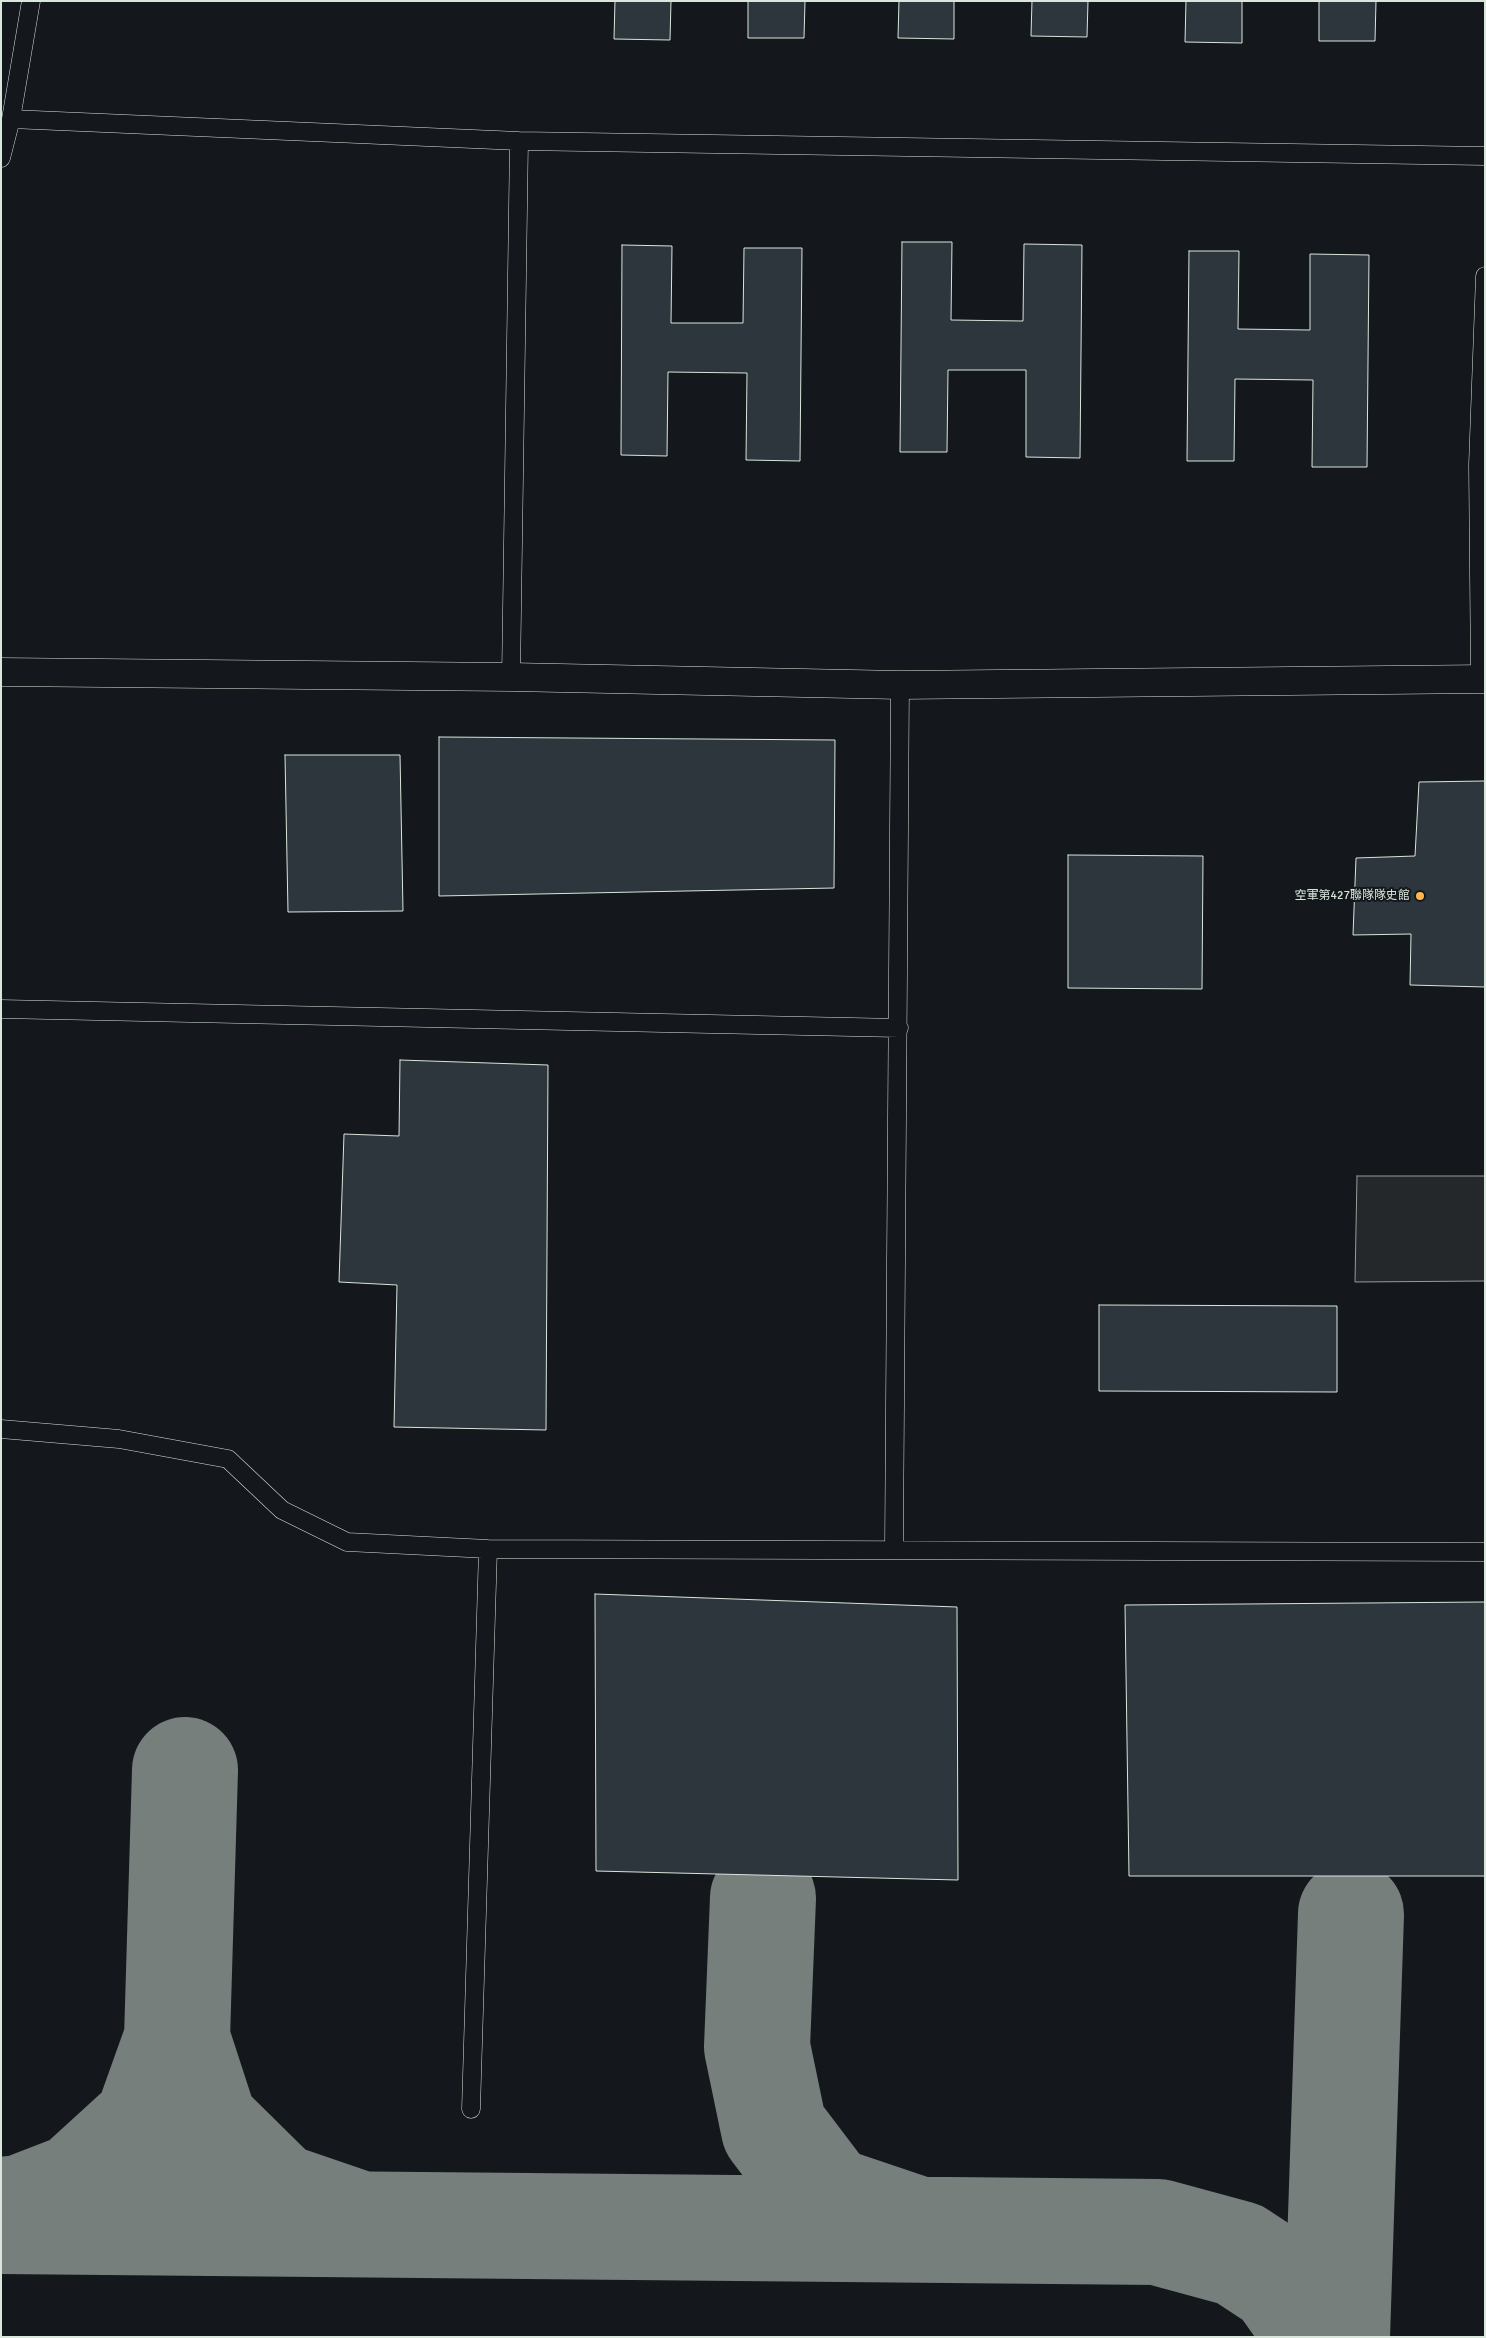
<!DOCTYPE html>
<html>
<head>
<meta charset="utf-8">
<style>
	body { margin:0 }
	#map { position:relative; width:1486px; height:2338px; overflow:hidden; background:#14181c; font-family:Signika,sans-serif }
	canvas { display:block }
	.frame { position:absolute; inset:0; border:2px solid #d8e6dc; pointer-events:none }
</style>
</head>
<body>
<div id="map">
<canvas width="1486" height="2338"></canvas>
<div class="frame"></div>
</div>
<script>
const ctx = document.querySelector('canvas').getContext('2d');
ctx.lineJoin = 'round';
function paint(path, color) {
  ctx.fillStyle = color;
  ctx.fill(path, 'evenodd');
}
function poly(rows) {
  const path = new Path2D();
  for (const r of rows) {
    path.moveTo(r[0], r[1]);
    for (let i = 2; i < r.length; i += 2) path.lineTo(r[i], r[i + 1]);
  }
  return path;
}
function trace(path, color, width, dash) {
  ctx.strokeStyle = color;
  ctx.lineWidth = width;
  ctx.lineCap = dash ? 'butt' : 'round';
  ctx.setLineDash(dash || []);
  ctx.stroke(path);
}
function drawText(font, color, halo, rows, align = 'center') {
  ctx.font = font + ' Signika,"Noto Sans TC",sans-serif';
  ctx.lineWidth = 4;
  ctx.setLineDash([]);
  ctx.textBaseline = 'middle';
  ctx.strokeStyle = halo;
  ctx.fillStyle = color;
  for (const [text, x, y, turn = 0] of rows) {
    ctx.save();
    ctx.translate(x, y);
    ctx.rotate((+turn || 0) * Math.PI / 180);
    ctx.textAlign = isNaN(turn) ? turn : align;
    if (halo) ctx.strokeText(text, 0, 0);
    ctx.fillText(text, 0, 0);
    ctx.restore();
  }
}
const parking = poly([
	[1357,1176,1485,1176,1485,1281,1355,1282,1357,1176]
]);
paint(parking, '#24282b');
trace(parking, '#939e99', 1);
trace(poly([
	[763,1898,757,2047,774,2129,827,2199,913,2228],
	[177,2039,205,2125,277,2196,353,2222],
	[1,2210,21,2208,78,2186,147,2123,177,2039,185,1770],
	[1,2221,1158,2232,1239,2254,1280,2281,1320,2337],
	[1337,2337,1351,1914]
]), '#767f7c', 106);
const building = poly([
	[615,1,671,1,670,40,614,39,615,1],
	[748,1,805,1,804,38,748,38,748,1],
	[899,1,954,1,954,39,898,38,899,1],
	[1032,1,1088,1,1087,37,1031,36,1032,1],
	[1186,1,1242,1,1242,43,1185,42,1186,1],
	[1319,1,1376,1,1375,41,1319,41,1319,1],
	[902,242,952,242,951,320,1023,321,1024,244,1082,245,1080,458,1026,457,1026,370,948,370,947,452,900,452,902,242],
	[622,245,672,246,671,323,743,323,744,248,802,248,800,461,746,460,747,373,668,372,667,456,621,455,622,245],
	[1189,251,1239,251,1238,329,1310,330,1310,254,1369,255,1367,467,1312,467,1313,380,1235,379,1234,461,1187,461,1189,251],
	[439,737,835,740,834,888,439,896,439,737],
	[285,755,400,755,403,911,288,912,285,755],
	[1485,781,1485,987,1410,985,1411,934,1353,935,1356,858,1415,856,1419,782,1485,781],
	[1068,855,1203,856,1202,989,1068,988,1068,855],
	[400,1060,548,1065,546,1430,394,1427,397,1285,339,1282,344,1134,399,1136,400,1060],
	[1099,1305,1337,1306,1337,1392,1099,1391,1099,1305],
	[595,1594,957,1607,958,1880,596,1871,595,1594],
	[1485,1602,1485,1876,1129,1876,1125,1605,1485,1602]
]);
paint(building, '#2c363c');
trace(building, '#d8e6dc', 1);
const lane = poly([
	[11,119,519,141,1485,156],
	[1,158,11,119,31,1],
	[511,677,519,141],
	[1480,679,1478,465,1485,276],
	[1,1009,899,1028],
	[1,1429,119,1439,228,1459,282,1510,347,1542,488,1549,1485,1552],
	[894,1549,900,685],
	[471,2109,488,1549]
]);
const street = poly([
	[1,672,511,677,900,685,1485,679]
]);
trace(lane, '#d8e6dc', 19);
trace(street, '#d8e6dc', 29);
trace(lane, '#14181c', 18);
trace(street, '#14181c', 28);
for (const [x, y, r, color] of [
	[1420,896,5,"#ffb74d"]
]) {
  const dot = new Path2D();
  dot.arc(x, y, r, 0, 2 * Math.PI);
  ctx.fillStyle = color;
  ctx.fill(dot);
  trace(dot, '#14181c', 2);
}
drawText('12px', '#d8e6dc', '#14181c', [
	["空軍第427聯隊隊史館",1410,896]
], 'right');
</script>
</body>
</html>
